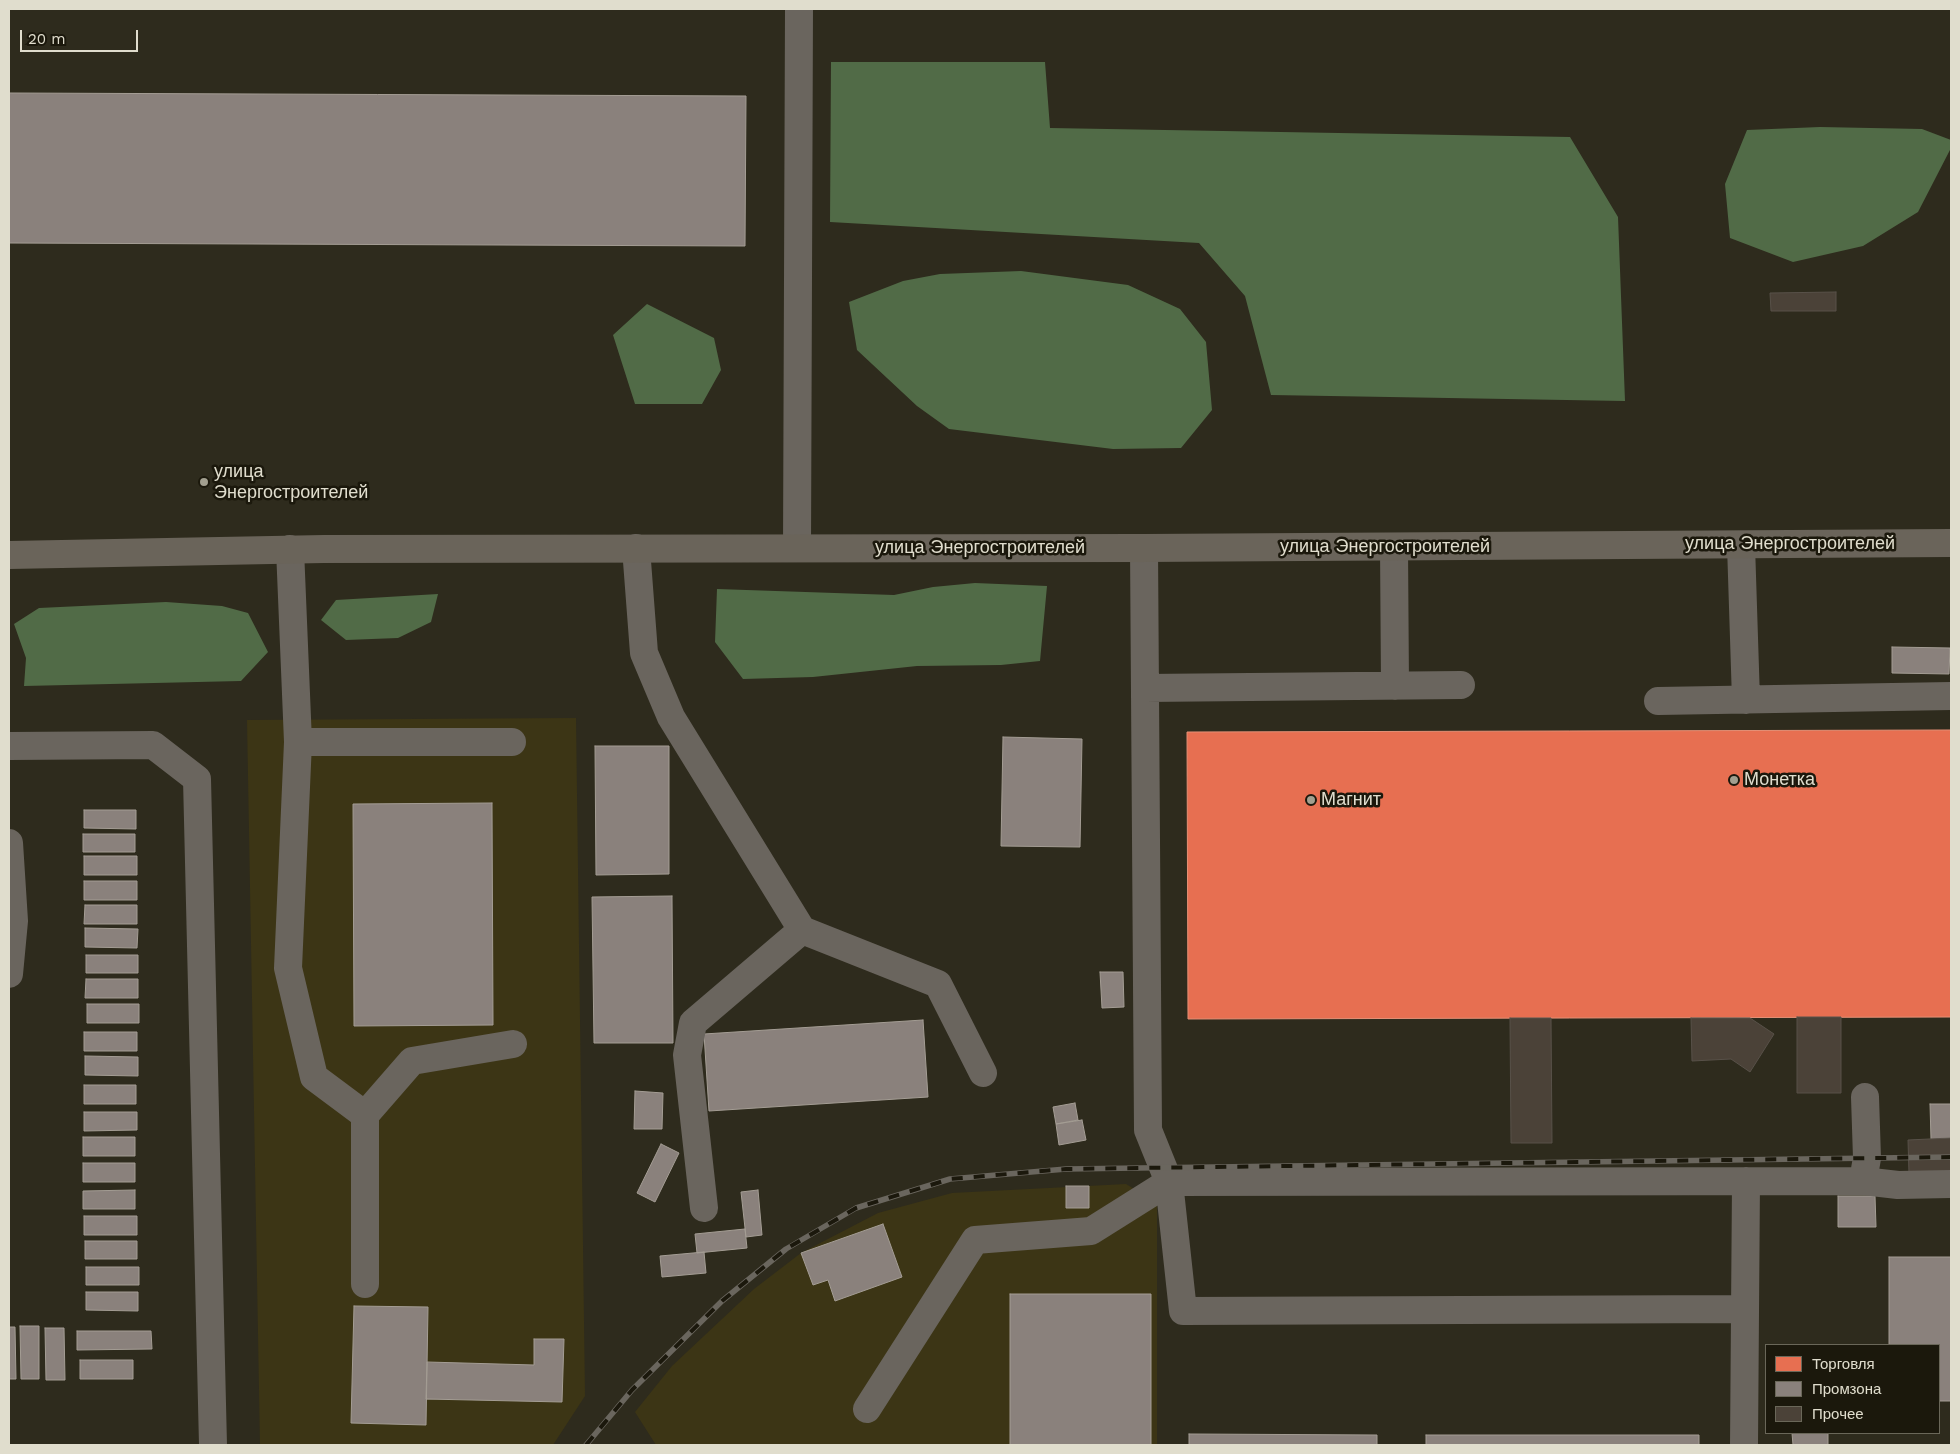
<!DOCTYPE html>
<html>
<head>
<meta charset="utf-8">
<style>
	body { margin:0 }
	#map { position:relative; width:1960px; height:1454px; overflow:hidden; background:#2e2b1d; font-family:"Work Sans",sans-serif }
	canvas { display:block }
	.frame { position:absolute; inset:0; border:10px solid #e0ddcd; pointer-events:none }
	.legend { position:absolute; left:1765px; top:1344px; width:175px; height:90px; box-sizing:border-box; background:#1b180c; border:1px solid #6a6759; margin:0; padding:6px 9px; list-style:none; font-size:15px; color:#e0ddcd }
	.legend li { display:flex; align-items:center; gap:10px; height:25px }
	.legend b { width:25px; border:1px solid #6a6759 }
	.scale { position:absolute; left:20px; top:30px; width:118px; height:22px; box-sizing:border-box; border:2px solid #e0ddcd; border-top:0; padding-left:6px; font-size:15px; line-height:18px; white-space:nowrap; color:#e0ddcd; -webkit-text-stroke:4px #1b180c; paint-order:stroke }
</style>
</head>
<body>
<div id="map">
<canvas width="1960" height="1454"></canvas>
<div class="frame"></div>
<ul class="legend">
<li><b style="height:14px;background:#e76f51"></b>Торговля</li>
<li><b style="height:14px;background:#8a817c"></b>Промзона</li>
<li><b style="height:14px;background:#4b4238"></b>Прочее</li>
</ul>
<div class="scale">20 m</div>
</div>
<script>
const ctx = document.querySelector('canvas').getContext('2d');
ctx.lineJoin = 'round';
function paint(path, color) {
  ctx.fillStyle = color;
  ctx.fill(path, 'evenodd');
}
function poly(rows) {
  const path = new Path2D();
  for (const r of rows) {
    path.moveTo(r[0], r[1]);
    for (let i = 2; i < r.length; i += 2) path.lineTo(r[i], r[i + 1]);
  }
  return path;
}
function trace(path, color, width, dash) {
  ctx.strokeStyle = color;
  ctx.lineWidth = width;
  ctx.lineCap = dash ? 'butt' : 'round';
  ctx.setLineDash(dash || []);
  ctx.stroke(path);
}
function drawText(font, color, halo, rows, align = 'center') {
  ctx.font = font + ' "Work Sans",sans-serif';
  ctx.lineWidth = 5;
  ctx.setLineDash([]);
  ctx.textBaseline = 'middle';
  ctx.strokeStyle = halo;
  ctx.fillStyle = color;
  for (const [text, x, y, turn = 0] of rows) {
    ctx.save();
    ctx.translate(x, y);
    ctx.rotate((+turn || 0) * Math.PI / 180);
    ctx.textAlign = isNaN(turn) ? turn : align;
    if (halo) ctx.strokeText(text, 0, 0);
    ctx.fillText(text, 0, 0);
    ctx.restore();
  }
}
paint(poly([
	[576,718,585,1396,553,1445,260,1445,247,720],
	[1126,1184,1157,1203,1157,1445,656,1445,635,1412,672,1366,754,1289,801,1253,878,1213,952,1193]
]), '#3c3515');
paint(poly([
	[831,62,1045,62,1050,128,1570,137,1618,217,1625,401,1271,395,1245,296,1199,243,830,222],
	[1820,127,1922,129,1951,140,1951,148,1918,212,1863,246,1793,262,1730,238,1725,184,1747,130],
	[1021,271,1128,285,1180,309,1206,342,1212,410,1181,448,1113,449,949,429,917,406,857,350,849,302,903,281,940,274],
	[647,304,714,338,721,370,702,404,635,404,613,335],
	[975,583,1047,586,1040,661,1001,665,917,666,813,677,743,679,715,642,717,589,894,595,933,587],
	[438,594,431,622,398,638,346,640,321,620,336,600],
	[166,602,222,606,248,613,268,652,241,681,24,686,26,658,14,624,39,608]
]), '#516b47');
const shops = poly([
	[1951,730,1951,1017,1188,1019,1187,732,1951,730]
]);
paint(shops, '#e76f51');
trace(shops, '#e59076', 1);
const industry = poly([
	[9,93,746,96,745,246,9,243,9,93],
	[1892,647,1950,648,1949,674,1892,673,1892,647],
	[1003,737,1082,739,1080,847,1001,846,1003,737],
	[595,746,669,746,669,874,596,875,595,746],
	[492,803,493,1025,354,1026,353,804,492,803],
	[84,810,136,810,136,829,84,828,84,810],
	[83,834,135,834,135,852,83,852,83,834],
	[84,856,137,856,137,875,84,875,84,856],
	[84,881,137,881,137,900,84,900,84,881],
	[672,896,673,1043,594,1043,592,897,672,896],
	[85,905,137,905,137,924,84,924,85,905],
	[85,928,138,929,137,948,85,947,85,928],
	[86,955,138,955,138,973,86,973,86,955],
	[1100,972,1123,972,1124,1007,1102,1008,1100,972],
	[86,979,138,979,138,998,85,998,86,979],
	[87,1004,139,1004,139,1023,87,1023,87,1004],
	[923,1020,928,1097,709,1111,704,1034,923,1020],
	[84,1032,137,1032,137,1051,84,1051,84,1032],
	[85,1056,138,1057,138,1076,85,1075,85,1056],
	[84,1085,136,1085,136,1104,84,1104,84,1085],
	[635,1091,663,1093,662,1129,634,1129,635,1091],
	[1075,1103,1078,1120,1056,1124,1053,1107,1075,1103],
	[1930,1104,1951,1104,1951,1138,1931,1139,1930,1104],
	[84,1112,137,1112,137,1130,84,1131,84,1112],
	[1082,1120,1086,1140,1059,1145,1056,1124,1082,1120],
	[83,1137,135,1137,135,1156,83,1156,83,1137],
	[661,1144,679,1153,655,1202,637,1193,661,1144],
	[83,1163,135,1163,135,1182,83,1182,83,1163],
	[1066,1186,1089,1186,1089,1208,1066,1208,1066,1186],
	[135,1190,135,1209,83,1209,83,1191,135,1190],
	[758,1190,762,1235,746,1237,741,1192,758,1190],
	[1838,1196,1875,1196,1876,1227,1838,1227,1838,1196],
	[84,1216,137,1216,137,1235,84,1235,84,1216],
	[883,1224,902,1277,835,1301,828,1280,813,1285,801,1253,883,1224],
	[745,1229,747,1248,697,1253,695,1234,745,1229],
	[85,1241,137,1241,137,1259,85,1259,85,1241],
	[704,1252,706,1273,662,1277,660,1256,704,1252],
	[1889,1257,1951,1257,1951,1401,1939,1401,1939,1345,1889,1345,1889,1257],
	[86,1267,139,1267,139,1285,86,1285,86,1267],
	[86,1292,138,1292,138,1311,86,1310,86,1292],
	[1010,1294,1151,1294,1151,1445,1010,1445,1010,1294],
	[354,1306,428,1307,426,1425,351,1423,354,1306],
	[20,1326,39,1326,39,1379,21,1379,20,1326],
	[9,1327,15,1327,16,1379,9,1379,9,1327],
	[45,1328,64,1328,65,1380,46,1380,45,1328],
	[77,1331,151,1331,152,1349,77,1350,77,1331],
	[534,1339,564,1339,562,1402,426,1399,427,1362,534,1365,534,1339],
	[80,1360,133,1360,133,1379,80,1379,80,1360],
	[1792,1433,1828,1433,1828,1445,1793,1445,1792,1433],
	[1189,1434,1377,1435,1377,1445,1189,1445,1189,1434],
	[1426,1435,1699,1435,1699,1445,1426,1445,1426,1435]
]);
paint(industry, '#8a817c');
trace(industry, '#a49d94', 1);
const building = poly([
	[1836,292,1836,311,1771,311,1770,293,1836,292],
	[1797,1017,1841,1017,1841,1093,1797,1093,1797,1017],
	[1510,1018,1551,1018,1552,1143,1511,1143,1510,1018],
	[1691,1018,1750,1018,1774,1034,1750,1072,1731,1059,1692,1061,1691,1018],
	[1951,1138,1951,1173,1909,1174,1908,1140,1951,1138]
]);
paint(building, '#4b4238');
trace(building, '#585149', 1);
trace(poly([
	[1741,545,1746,700],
	[1394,547,1395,686],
	[636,548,644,653,671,717,802,930,938,984,983,1073],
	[797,548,799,9],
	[1144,548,1148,1130,1169,1182,1183,1311,1744,1309],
	[290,549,298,742,288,968,314,1077,365,1115,365,1284],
	[1145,688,1461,685],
	[1658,701,1951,696],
	[298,742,512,742],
	[9,746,153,745,197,779,213,1445],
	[9,843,14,921,9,974],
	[365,1115,412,1061,513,1044],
	[1863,1181,1867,1158,1865,1097],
	[704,1208,687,1055,693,1023,802,930],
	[867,1409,975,1240,1091,1231,1169,1182,1863,1181,1898,1185,1951,1184],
	[1744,1445,1746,1181]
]), '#6a655e', 28);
trace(poly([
	[9,555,324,549,1144,548,1951,543]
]), '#6a645a', 28);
const rail = poly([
	[586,1445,632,1390,722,1301,786,1249,856,1208,950,1179,1066,1169,1951,1157]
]);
trace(rail, '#6a665e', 5.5);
trace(rail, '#1b180c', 4, [11]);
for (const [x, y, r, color] of [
	[204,482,5,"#a29f8f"],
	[1734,780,5,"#a29f8f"],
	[1311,800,5,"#a29f8f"]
]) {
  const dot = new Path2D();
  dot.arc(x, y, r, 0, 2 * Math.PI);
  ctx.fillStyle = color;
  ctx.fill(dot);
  trace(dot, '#1b180c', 2);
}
drawText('18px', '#e0ddcd', '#1b180c', [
	["улица",214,472],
	["Энергостроителей",214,493],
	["Монетка",1744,780],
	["Магнит",1321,800]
], 'left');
drawText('18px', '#e0ddcd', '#1b180c', [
	["улица Энергостроителей",1790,544],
	["улица Энергостроителей",1385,547],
	["улица Энергостроителей",980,548]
]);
</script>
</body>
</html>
